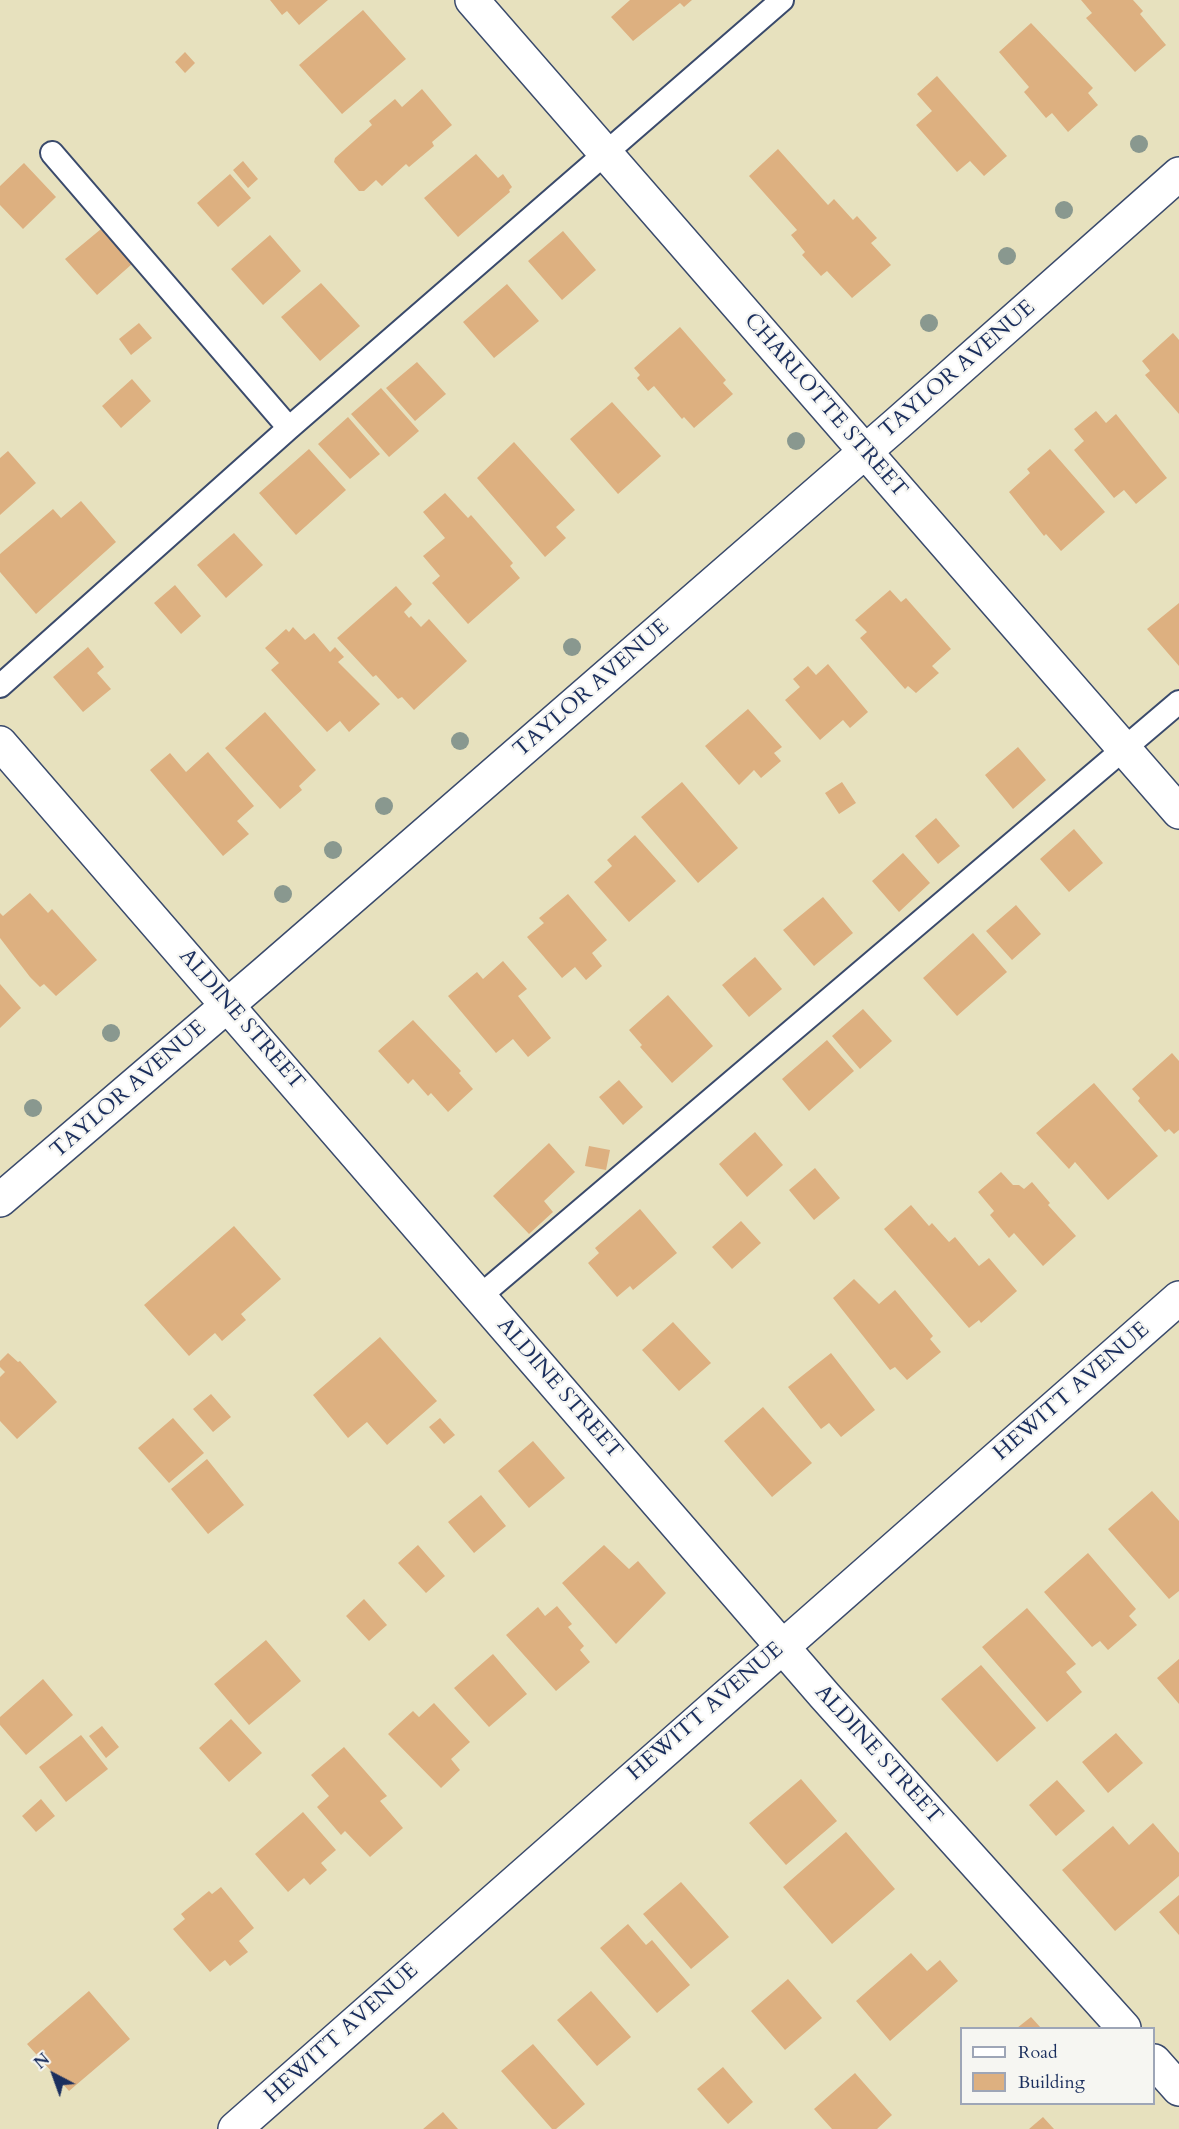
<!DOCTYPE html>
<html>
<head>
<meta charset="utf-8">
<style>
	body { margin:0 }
	#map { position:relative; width:1179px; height:2129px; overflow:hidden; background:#e7e1be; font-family:Cardo,serif }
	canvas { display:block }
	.legend { position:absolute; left:960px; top:2027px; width:195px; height:78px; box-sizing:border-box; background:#f6f6f2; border:2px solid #9ea6b7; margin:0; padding:8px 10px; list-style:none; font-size:18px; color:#1b2f5e }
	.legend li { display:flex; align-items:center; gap:12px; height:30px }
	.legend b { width:30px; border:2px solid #9ea6b7 }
	.north { position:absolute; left:24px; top:2045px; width:60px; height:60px; -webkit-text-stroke:4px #f6f6f2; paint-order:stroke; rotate:319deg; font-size:16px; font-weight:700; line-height:24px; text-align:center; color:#1b2f5e }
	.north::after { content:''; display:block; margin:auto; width:21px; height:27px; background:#1b2f5e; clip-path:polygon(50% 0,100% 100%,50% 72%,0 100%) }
</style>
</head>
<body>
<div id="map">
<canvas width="1179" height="2129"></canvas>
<ul class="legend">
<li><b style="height:8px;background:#fff"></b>Road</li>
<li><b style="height:16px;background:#ddb080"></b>Building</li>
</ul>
<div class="north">N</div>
</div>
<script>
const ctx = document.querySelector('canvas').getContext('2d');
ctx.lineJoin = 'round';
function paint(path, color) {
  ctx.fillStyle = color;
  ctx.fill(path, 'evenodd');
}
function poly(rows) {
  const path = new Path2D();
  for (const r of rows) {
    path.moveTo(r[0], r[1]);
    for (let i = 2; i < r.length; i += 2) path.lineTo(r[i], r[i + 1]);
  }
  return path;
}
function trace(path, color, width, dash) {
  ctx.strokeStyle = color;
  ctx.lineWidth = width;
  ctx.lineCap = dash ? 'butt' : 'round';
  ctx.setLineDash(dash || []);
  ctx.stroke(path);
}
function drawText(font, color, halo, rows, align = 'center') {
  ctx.font = font + ' Cardo,serif';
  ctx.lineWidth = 4.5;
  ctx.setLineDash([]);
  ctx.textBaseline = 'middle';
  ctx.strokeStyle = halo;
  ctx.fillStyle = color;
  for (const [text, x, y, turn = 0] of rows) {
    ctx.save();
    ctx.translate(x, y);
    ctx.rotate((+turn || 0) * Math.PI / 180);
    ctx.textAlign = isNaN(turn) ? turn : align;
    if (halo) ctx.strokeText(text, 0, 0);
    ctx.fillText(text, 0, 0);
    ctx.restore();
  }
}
paint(poly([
	[270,0,328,0,299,25,287,11,282,15],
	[630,0,692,0,684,7,680,3,633,41,611,17],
	[1081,0,1133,0,1143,11,1140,14,1166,45,1135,72,1086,18,1092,13],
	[363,10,406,59,342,114,299,65],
	[1031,23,1093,88,1088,93,1098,105,1068,132,1052,113,1046,118,1024,92,1029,87,999,52],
	[185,52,195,63,185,73,175,62],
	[937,76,1007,156,984,176,970,161,957,172,916,125,932,111,917,94],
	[422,89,452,125,432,142,434,146,409,167,406,164,382,186,376,180,364,191,359,191,334,162,335,158,372,125,369,121,395,99,402,107],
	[778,149,828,205,834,199,853,220,857,216,877,238,871,243,891,265,852,298,827,271,821,276,802,255,805,252,791,235,797,230,749,176],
	[476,154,498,178,503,174,512,187,509,190,510,192,458,237,424,198],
	[243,161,258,179,248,188,233,170],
	[24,163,56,197,23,229,0,205,0,186],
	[230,174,251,198,218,227,197,203],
	[101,229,132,264,97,295,65,259],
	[563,231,596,270,562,300,528,261],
	[270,235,301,271,263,305,231,269],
	[321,283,360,326,320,361,281,317],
	[507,284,539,321,494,358,463,322],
	[139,323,152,338,131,355,119,339],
	[680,327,726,380,723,383,733,394,694,428,684,417,682,419,654,386,648,391,637,378,640,375,634,368],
	[1173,333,1179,340,1179,414,1145,375,1150,371,1142,361],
	[417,362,446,394,415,421,386,388],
	[132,379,151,401,121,428,102,406],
	[381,388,419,431,389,457,351,414],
	[612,402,661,456,618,494,570,439],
	[1096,411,1106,423,1116,414,1167,478,1136,504,1124,490,1114,498,1074,450,1084,441,1074,429],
	[348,417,380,454,350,479,318,444],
	[514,442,575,510,556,527,566,538,545,557,477,478],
	[309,449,346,490,296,535,259,493],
	[1050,449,1105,512,1061,551,1046,534,1044,536,1009,492,1030,473,1027,469],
	[8,451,36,483,0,515,0,458],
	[445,493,468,518,471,515,513,563,510,566,520,578,468,624,432,583,440,576,423,556,445,538,423,512],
	[81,501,116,542,36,614,0,572,0,554,53,509,61,518],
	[234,533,263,565,226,598,197,565],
	[175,585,201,616,181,634,154,603],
	[396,586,412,604,404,612,409,618,411,616,421,627,429,619,467,661,414,710,402,697,398,699,376,675,373,677,337,638],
	[890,590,901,602,906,598,951,649,932,666,939,673,916,693,908,686,905,689,860,638,867,632,855,620],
	[1179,603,1179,666,1147,629],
	[293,627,305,640,314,633,330,652,335,647,344,657,338,662,380,704,349,732,340,721,327,732,271,670,279,663,265,648,286,629,289,632],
	[88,647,104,667,97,673,111,689,83,712,53,677],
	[828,664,868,712,850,728,843,720,820,740,785,700,800,687,793,679,808,666,816,675],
	[748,709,782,747,774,753,781,761,761,778,754,770,739,785,705,746],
	[265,712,316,770,299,786,302,790,280,809,225,748],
	[1018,747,1046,780,1013,809,985,775],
	[208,752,254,806,237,821,249,834,223,856,150,770,170,753,186,772],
	[682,782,738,848,698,883,641,817],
	[842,782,856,803,839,814,825,793],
	[936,818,960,846,938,864,915,836],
	[1074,829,1103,863,1069,892,1040,859],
	[635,835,676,881,629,922,594,882,612,866,607,860],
	[903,853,930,883,899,912,872,881],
	[30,893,48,913,52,909,97,960,56,996,44,984,40,987,30,977,0,938,0,913,3,916],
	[568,894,607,940,592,953,602,966,586,980,575,967,562,978,527,937,544,923,539,918],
	[823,897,853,933,814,966,783,930],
	[1016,905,1041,934,1012,960,986,931],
	[973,933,1007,972,957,1016,923,978],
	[755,957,782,989,749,1017,722,985],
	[503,961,527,989,518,996,551,1038,528,1057,513,1039,496,1053,448,996,477,972,483,979],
	[0,984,21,1008,0,1028],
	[668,995,713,1046,672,1083,640,1047,642,1045,629,1030],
	[863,1009,892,1041,860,1069,832,1036],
	[413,1020,461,1071,459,1073,473,1089,448,1112,431,1093,428,1096,413,1079,408,1084,378,1051],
	[827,1040,854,1071,809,1111,782,1079],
	[1172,1053,1179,1061,1179,1130,1174,1134,1169,1129,1165,1132,1138,1101,1140,1098,1132,1089],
	[619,1080,643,1107,623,1125,599,1097],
	[1094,1083,1158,1156,1108,1200,1075,1162,1069,1169,1036,1133],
	[755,1132,783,1165,747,1197,719,1164],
	[549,1143,575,1172,544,1201,553,1212,529,1234,493,1196],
	[589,1146,610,1150,606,1170,585,1166],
	[815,1168,840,1198,814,1220,789,1190],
	[1001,1172,1013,1185,1019,1185,1024,1189,1032,1182,1050,1203,1048,1205,1076,1236,1043,1266,1014,1233,1009,1238,990,1215,994,1211,978,1192],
	[911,1205,929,1226,932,1223,949,1242,955,1237,979,1266,989,1258,1017,1291,981,1323,979,1320,969,1328,884,1229],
	[640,1209,677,1253,633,1290,630,1286,617,1297,588,1263,599,1253,595,1248],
	[741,1221,761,1243,732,1269,712,1247],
	[234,1226,281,1279,241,1314,246,1320,222,1341,215,1333,189,1356,144,1305],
	[854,1279,879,1304,895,1290,933,1336,930,1339,941,1352,907,1380,895,1367,890,1370,833,1298],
	[673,1322,711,1363,679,1391,642,1350],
	[380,1337,437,1401,387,1445,367,1422,348,1438,313,1395],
	[8,1353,18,1362,20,1361,57,1402,17,1439,0,1421,0,1377,5,1372,0,1367,0,1361],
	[831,1353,875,1410,841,1437,829,1423,821,1429,788,1387],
	[211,1394,231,1417,213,1432,193,1409],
	[763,1407,812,1463,772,1497,724,1441],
	[173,1418,204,1453,169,1483,138,1448],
	[440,1418,455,1435,444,1444,429,1427],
	[533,1441,565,1478,529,1508,498,1471],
	[207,1459,244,1505,208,1534,171,1489],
	[1152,1491,1179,1521,1179,1591,1169,1599,1108,1529],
	[481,1495,506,1526,474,1553,448,1522],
	[418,1545,445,1576,426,1593,398,1563],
	[604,1545,629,1569,638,1561,666,1593,616,1644,562,1583],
	[1088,1553,1136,1609,1129,1616,1137,1625,1108,1650,1100,1641,1092,1647,1044,1592],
	[364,1599,387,1625,369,1641,346,1616],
	[557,1606,572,1624,568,1627,584,1646,580,1650,590,1662,556,1691,506,1635,538,1607,545,1616],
	[1027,1608,1076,1664,1066,1672,1082,1692,1047,1722,982,1647],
	[266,1640,301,1681,249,1725,214,1684],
	[493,1654,527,1694,489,1727,454,1688],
	[1179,1659,1179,1704,1157,1678],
	[981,1665,1036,1728,997,1762,941,1699],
	[43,1679,73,1715,26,1755,0,1725,0,1717],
	[434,1703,470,1742,451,1759,460,1770,441,1788,388,1734,413,1711,419,1717],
	[231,1719,262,1753,229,1782,199,1748],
	[102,1726,119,1747,106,1758,89,1736],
	[1116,1733,1143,1763,1108,1793,1082,1762],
	[81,1735,108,1769,66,1802,39,1767],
	[344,1747,387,1796,380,1801,403,1828,370,1857,345,1831,341,1835,317,1807,329,1796,311,1775],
	[801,1779,837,1821,786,1865,749,1823],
	[1057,1780,1085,1811,1056,1836,1029,1805],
	[41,1799,55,1816,36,1832,22,1816],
	[303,1812,336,1850,321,1863,327,1870,310,1885,304,1878,288,1892,255,1854],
	[1153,1823,1179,1853,1179,1876,1115,1931,1062,1870,1113,1826,1129,1845],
	[846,1832,895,1889,832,1944,783,1887],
	[681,1882,729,1937,691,1969,643,1914],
	[221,1887,254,1928,239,1941,248,1952,230,1966,225,1960,210,1972,173,1929,185,1919,181,1914,209,1891,212,1894],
	[1179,1895,1179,1935,1159,1912],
	[628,1924,646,1945,652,1940,690,1985,657,2013,600,1948],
	[911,1953,927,1971,940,1960,958,1981,890,2041,856,2001],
	[788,1979,822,2018,785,2050,751,2011],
	[89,1991,130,2039,69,2091,27,2044],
	[591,1991,631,2037,597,2066,557,2020],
	[1031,2017,1041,2028,1017,2028],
	[533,2044,585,2104,556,2129,552,2129,501,2071],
	[723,2067,753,2102,728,2124,697,2089],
	[855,2073,892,2115,877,2129,832,2129,814,2109],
	[443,2112,458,2129,423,2129],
	[1043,2117,1054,2129,1029,2129]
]), '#ddb080');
const service = poly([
	[52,153,289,428],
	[0,686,289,428,782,0],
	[479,1297,1179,702]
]);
const minor = poly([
	[472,0,1179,812],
	[0,743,825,1696,1124,2028],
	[0,1200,264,974,898,423,1179,174],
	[1154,2061,1179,2089],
	[235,2129,1179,1298]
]);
trace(service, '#3a4a6c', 26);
trace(minor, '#3a4a6c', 36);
trace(service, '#fff', 22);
trace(minor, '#fff', 33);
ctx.fillStyle = '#89988f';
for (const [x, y] of [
	[1139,144],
	[1064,210],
	[1007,256],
	[929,323],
	[796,441],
	[572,647],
	[460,741],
	[384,806],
	[333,850],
	[283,894],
	[111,1033],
	[33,1108]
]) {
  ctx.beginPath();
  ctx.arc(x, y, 9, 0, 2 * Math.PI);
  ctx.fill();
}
drawText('22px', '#1b2f5e', '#f6f6f2', [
	["TAYLOR AVENUE",958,370,-41],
	["CHARLOTTE STREET",825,406,49],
	["TAYLOR AVENUE",592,689,-41],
	["ALDINE STREET",241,1020,49],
	["TAYLOR AVENUE",129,1090,-41],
	["ALDINE STREET",559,1389,49],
	["HEWITT AVENUE",1072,1392,-41],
	["HEWITT AVENUE",706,1712,-41],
	["ALDINE STREET",878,1755,48],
	["HEWITT AVENUE",342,2034,-42]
]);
</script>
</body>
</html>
